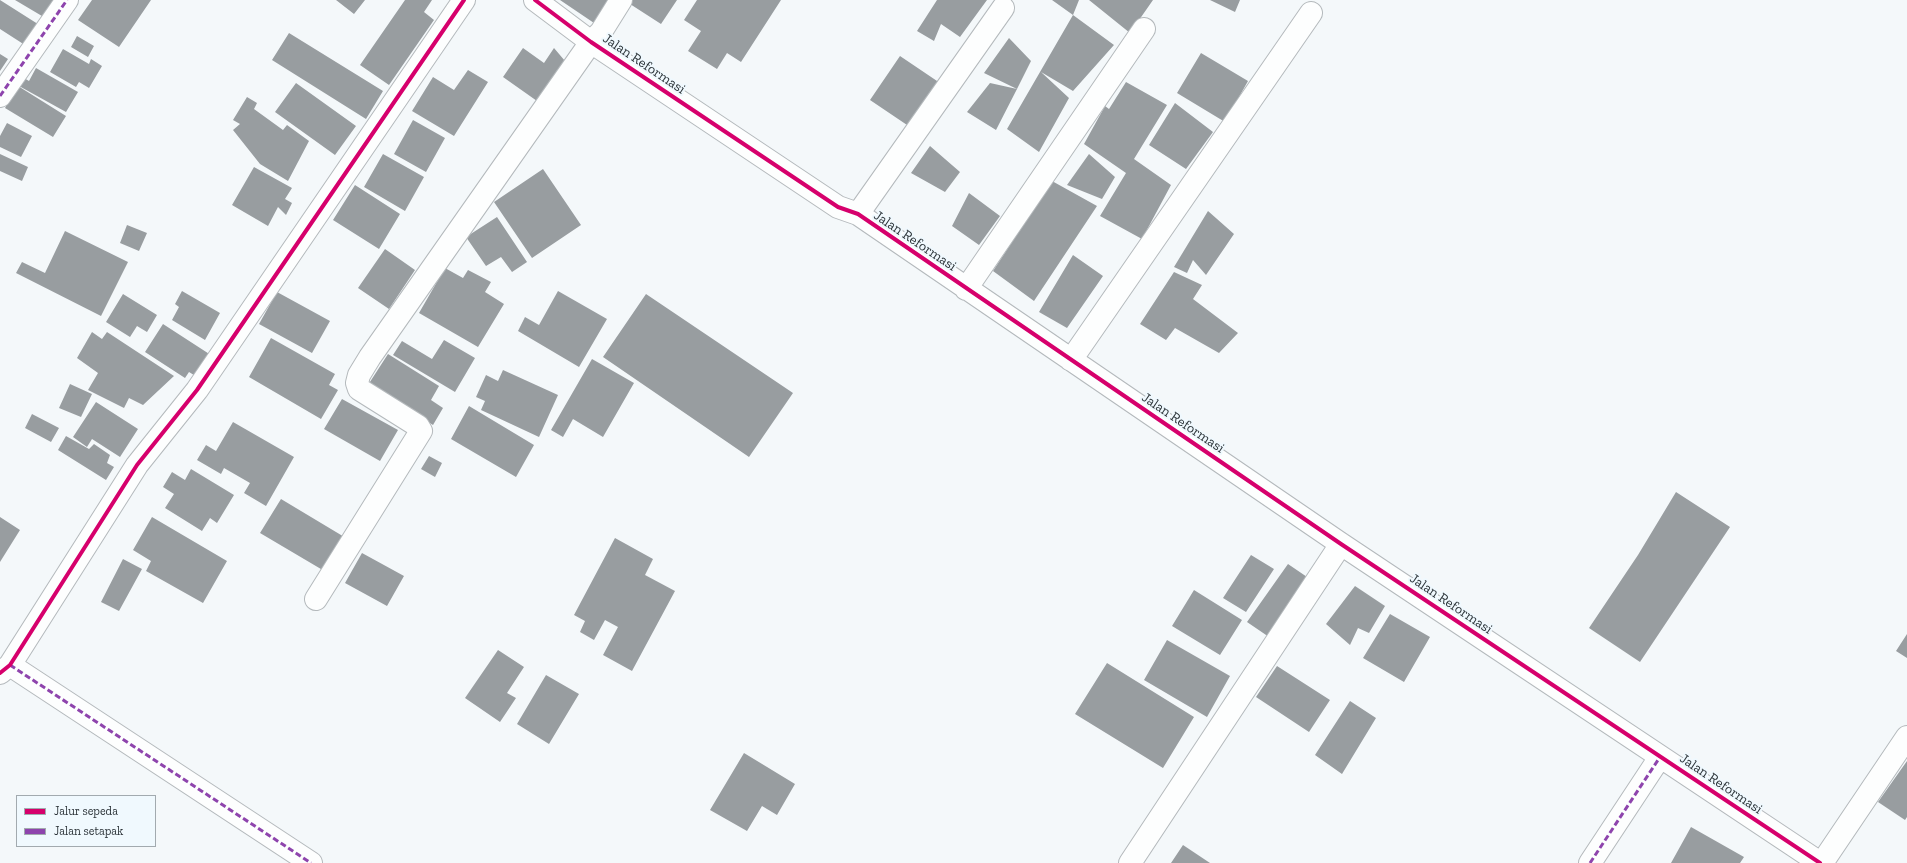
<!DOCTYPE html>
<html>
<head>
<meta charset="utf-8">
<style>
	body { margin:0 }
	#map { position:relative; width:1907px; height:863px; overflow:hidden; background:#f4f8fa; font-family:"Zilla Slab",serif }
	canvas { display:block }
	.legend { position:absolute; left:16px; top:795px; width:140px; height:52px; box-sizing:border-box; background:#f0f9fe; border:1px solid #a2aaaf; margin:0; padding:5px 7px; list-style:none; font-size:12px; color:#2c3439 }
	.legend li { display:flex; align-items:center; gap:8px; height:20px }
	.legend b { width:20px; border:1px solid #a2aaaf }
</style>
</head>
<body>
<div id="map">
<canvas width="1907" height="863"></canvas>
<ul class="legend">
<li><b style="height:5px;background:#d6006c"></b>Jalur sepeda</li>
<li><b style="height:5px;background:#8e44ad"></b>Jalan setapak</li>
</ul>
</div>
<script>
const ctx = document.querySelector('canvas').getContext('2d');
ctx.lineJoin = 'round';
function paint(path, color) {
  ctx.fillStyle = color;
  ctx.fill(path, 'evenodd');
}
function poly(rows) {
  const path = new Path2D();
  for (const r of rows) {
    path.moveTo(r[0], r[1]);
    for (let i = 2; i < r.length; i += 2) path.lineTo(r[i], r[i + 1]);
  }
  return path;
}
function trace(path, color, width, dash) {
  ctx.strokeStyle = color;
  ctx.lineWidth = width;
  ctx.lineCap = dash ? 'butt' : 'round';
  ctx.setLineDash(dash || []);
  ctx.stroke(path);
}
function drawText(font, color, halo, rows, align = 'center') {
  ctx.font = font + ' "Zilla Slab",serif';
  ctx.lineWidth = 4;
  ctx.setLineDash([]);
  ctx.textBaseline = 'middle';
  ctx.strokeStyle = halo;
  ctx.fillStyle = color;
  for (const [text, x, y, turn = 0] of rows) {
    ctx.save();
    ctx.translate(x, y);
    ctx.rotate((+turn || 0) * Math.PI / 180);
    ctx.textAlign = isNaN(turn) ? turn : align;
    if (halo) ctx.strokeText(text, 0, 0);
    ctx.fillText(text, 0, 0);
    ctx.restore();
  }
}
paint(poly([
	[0,0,41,26,28,47,0,29],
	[15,0,57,0,47,19],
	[92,0,151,0,119,47,78,20],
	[336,0,365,0,354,14],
	[405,0,432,0,424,12,434,20,389,85,360,65],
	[560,0,609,0,594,23],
	[632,0,677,0,661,24,630,4],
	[697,0,781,0,741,62,727,53,717,69,688,51,701,31,684,20],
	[937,0,987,0,960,37,941,24,934,41,917,31],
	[1052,0,1079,0,1073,15],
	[1089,0,1153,0,1130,33],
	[1210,0,1240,0,1235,12],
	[1073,15,1114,45,1073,91,1041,72,1069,98,1039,152,1007,129],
	[289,33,383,91,366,119,272,60],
	[77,36,94,46,88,57,71,47],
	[1009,38,1031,61,1017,89,996,130,967,112,990,83,1017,89,984,73],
	[523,48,544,63,554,48,565,61,537,101,503,77],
	[63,49,89,64,91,59,102,66,89,88,79,82,76,87,50,72],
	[1201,53,1248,81,1225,122,1177,93],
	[0,54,8,59,0,71],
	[900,56,940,83,910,127,870,100],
	[36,68,78,92,66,112,19,86,24,78,29,81],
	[468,70,488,82,454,136,412,111,433,77,454,90],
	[1126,82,1167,105,1134,159,1171,185,1142,239,1100,216,1126,173,1084,144,1105,106,1109,109],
	[296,83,356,126,335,155,275,112],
	[18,86,66,116,53,137,5,108],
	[247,97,257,103,254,109,283,130,287,125,309,141,288,181,260,164,233,130,240,124,233,120],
	[1175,103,1213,132,1186,169,1149,145],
	[413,120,445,138,426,172,394,154],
	[7,123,32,136,21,157,0,147,0,136],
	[930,146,960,172,945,192,911,173],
	[0,154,28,167,22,181,0,171],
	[383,154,424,177,405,211,364,187],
	[1089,154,1115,177,1102,199,1067,185],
	[254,167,292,188,285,199,292,203,286,215,278,207,268,226,232,205],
	[543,169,581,225,532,258,494,202],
	[1052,181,1097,206,1034,301,993,271],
	[355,185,400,214,379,249,333,220],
	[969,193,1000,216,979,245,952,226],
	[1208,211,1234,234,1206,275,1193,260,1187,273,1174,267],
	[497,217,527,262,512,272,501,257,486,266,466,237],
	[127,225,147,233,139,251,120,243],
	[65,231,128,262,101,316,16,273,22,262,45,273],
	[385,249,415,270,389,309,358,288],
	[1073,255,1103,276,1067,328,1039,312],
	[445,268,463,278,468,270,491,282,485,292,504,304,478,347,419,313],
	[1174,272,1202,285,1193,299,1238,333,1219,353,1175,328,1166,340,1140,324],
	[182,291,220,313,205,340,172,320,179,307,175,304],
	[558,291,607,319,579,367,518,331,525,317,539,325],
	[277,292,330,321,312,353,259,324],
	[123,294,157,315,147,332,137,326,130,337,106,322],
	[646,294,793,393,749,457,603,357],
	[163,324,217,359,202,380,189,372,185,378,145,352],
	[92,332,102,339,107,332,174,376,143,405,129,398,124,408,88,390,98,373,77,358],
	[271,338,335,374,329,385,338,390,321,419,249,377],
	[444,340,475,358,455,392,393,355,402,341,432,359],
	[388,354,439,386,431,400,443,408,433,425,368,385],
	[592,359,634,383,603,437,573,419,563,437,551,430],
	[503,370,558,395,539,437,481,410,485,401,476,397,486,375,498,381],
	[70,384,92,394,81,417,59,408],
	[342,399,398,430,380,461,324,429],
	[96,402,138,429,120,457,92,439,87,447,73,437],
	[469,406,534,445,516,477,451,439],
	[32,414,59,428,51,442,25,428],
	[233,422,294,457,266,506,244,493,250,483,224,468,221,474,197,460,206,445,216,451],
	[66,436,89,449,94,444,110,455,107,463,114,467,106,480,58,450],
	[429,456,442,463,435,477,421,469],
	[191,469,234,495,217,523,210,518,202,531,165,508,174,494,163,487,172,472,185,480],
	[1676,492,1730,527,1640,662,1589,628,1638,555],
	[281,499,346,538,326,572,260,533],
	[0,517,20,530,0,562],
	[152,517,227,561,203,603,146,571,151,561,133,550],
	[615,538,653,559,645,575,675,591,632,671,603,655,618,627,605,620,594,640,580,632,585,621,574,615],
	[362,553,404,576,387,606,345,583],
	[1251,555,1274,569,1246,612,1223,598],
	[123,559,142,569,119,611,101,602],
	[1288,564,1310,579,1269,637,1247,622],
	[1355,586,1385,606,1369,633,1358,628,1350,645,1326,624],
	[1194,590,1242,620,1220,655,1172,626],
	[1390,614,1430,637,1404,682,1363,658],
	[1907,634,1907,658,1896,651],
	[1167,640,1230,676,1207,717,1144,680],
	[498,650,524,667,507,693,516,698,500,722,465,698],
	[1107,663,1194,717,1163,768,1075,714],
	[1277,666,1330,700,1309,732,1256,697],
	[546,675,579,694,549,744,517,724],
	[1350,701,1376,718,1342,774,1315,755],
	[744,753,795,784,777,815,762,806,747,831,710,810],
	[1907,761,1907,817,1905,820,1878,802],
	[1691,827,1744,857,1740,863,1671,863],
	[1183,845,1210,863,1171,863]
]), '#989da0');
const minor = poly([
	[535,0,591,42,838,207,858,214,1341,544,1820,863],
	[0,96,67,0],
	[858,214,1003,8],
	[966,289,1144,29],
	[1071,360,1311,13],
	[316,599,421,431,418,426,359,389,357,383,359,375,370,357,591,42,601,32,621,0],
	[10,665,311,863],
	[0,673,10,665,137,465,197,390,464,0],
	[1130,863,1341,544],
	[1590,863,1660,757],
	[1822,863,1907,737]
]);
trace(minor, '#b4b9bc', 24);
trace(minor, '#fdfefe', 22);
trace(poly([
	[0,96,67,0],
	[10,665,311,863],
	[1590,863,1660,757]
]), '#8e44ad', 3, [6, 3]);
trace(poly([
	[535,0,591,42,838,207,858,214,1341,544,1820,863],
	[0,673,10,665,137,465,197,390,464,0]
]), '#d6006c', 4);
drawText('14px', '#2c3439', '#f0f9fe', [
	["Jalan Reformasi",644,64,34],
	["Jalan Reformasi",915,241,34],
	["Jalan Reformasi",1183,423,34],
	["Jalan Reformasi",1451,604,34],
	["Jalan Reformasi",1721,784,34]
]);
</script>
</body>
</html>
